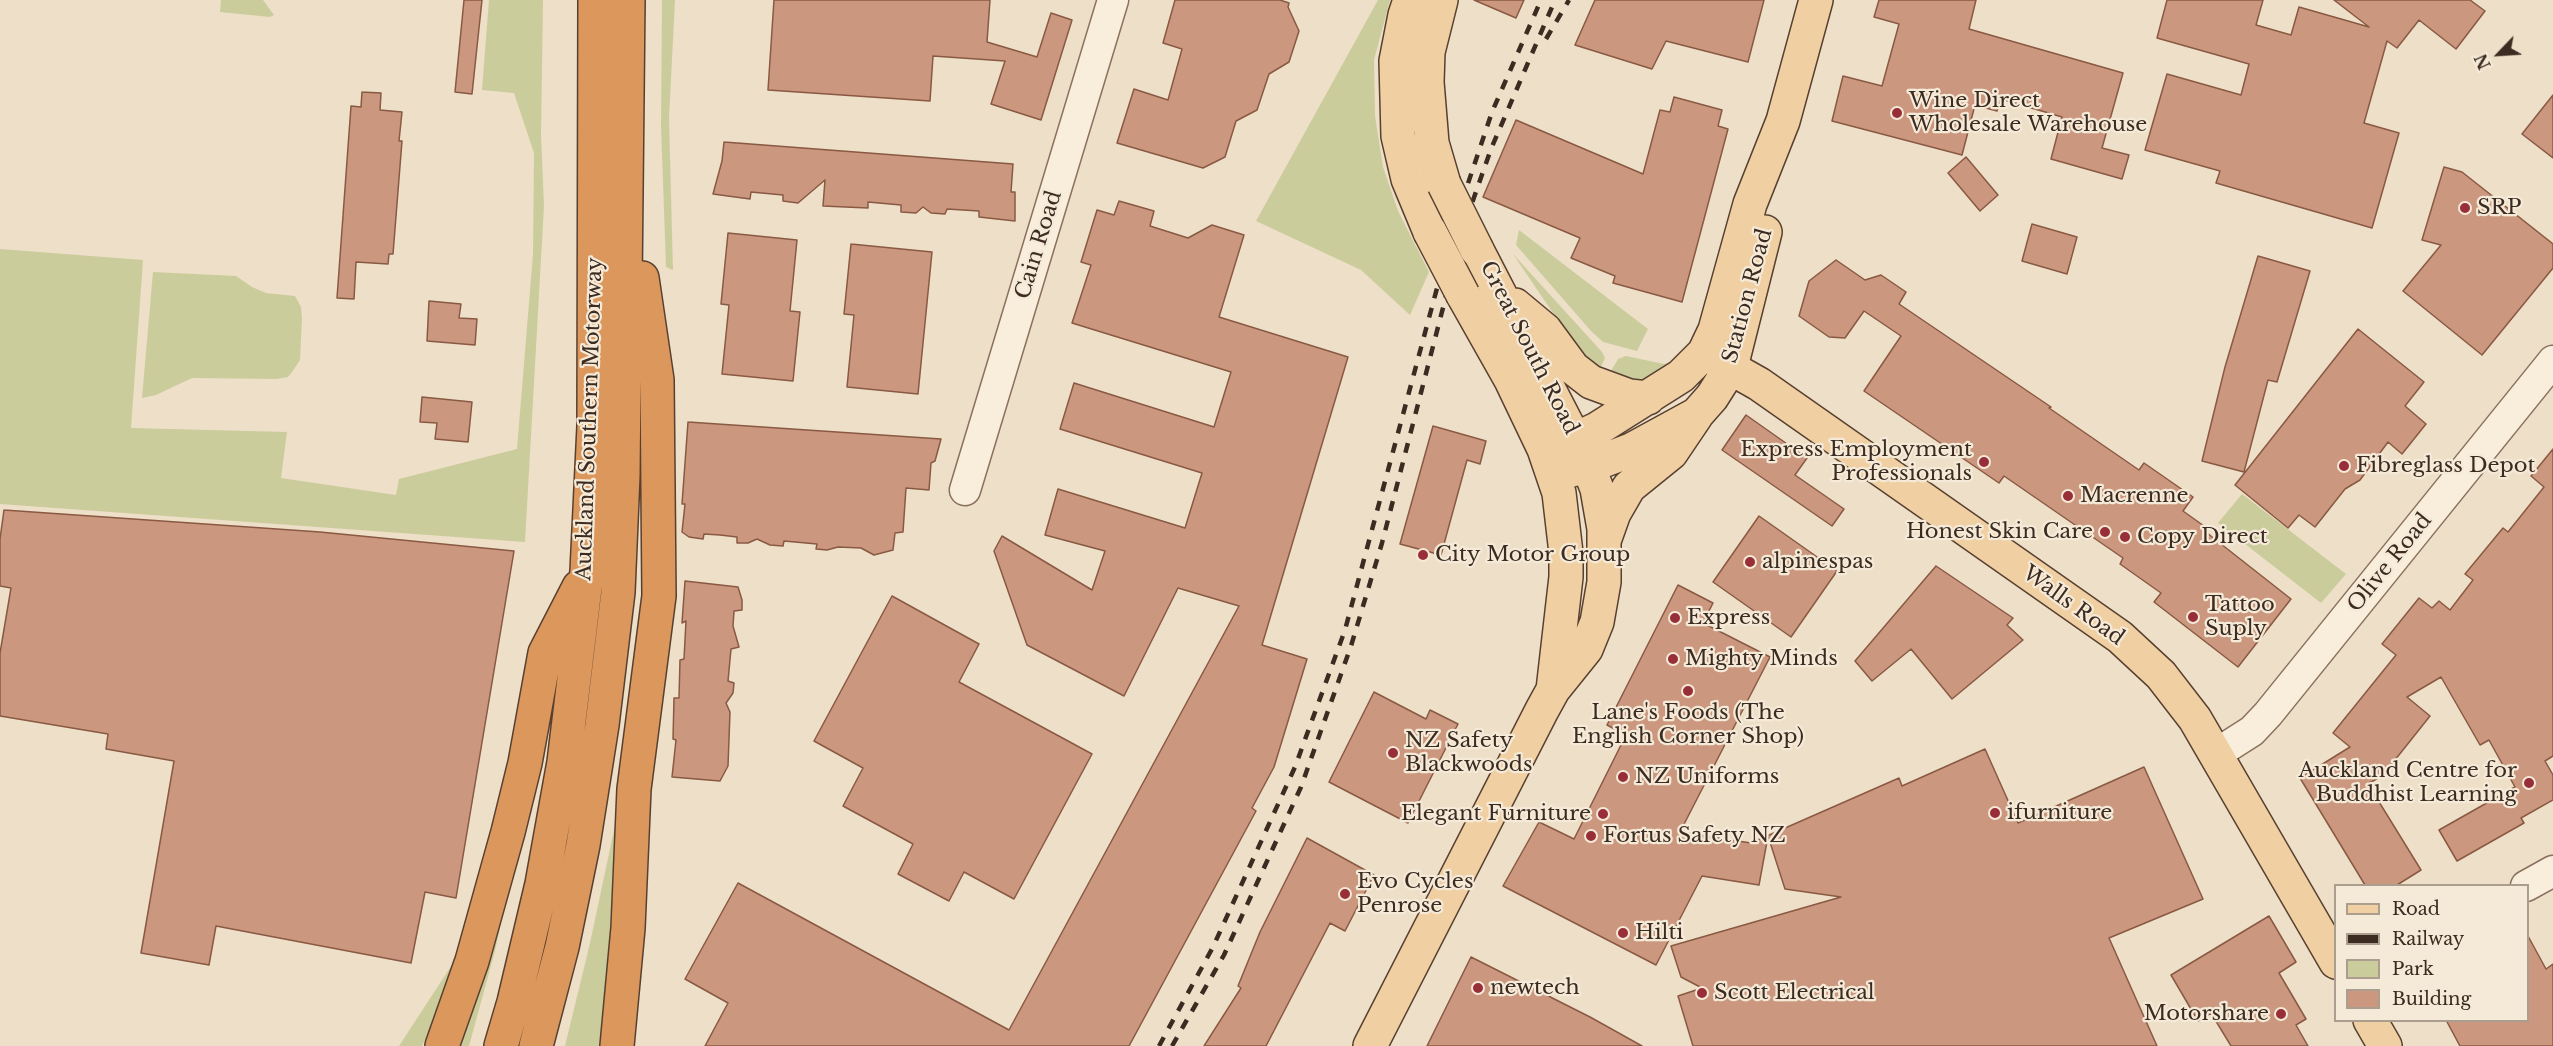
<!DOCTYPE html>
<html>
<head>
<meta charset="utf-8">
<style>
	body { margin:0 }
	#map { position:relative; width:2553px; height:1046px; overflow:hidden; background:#eedfc8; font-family:"Libre Baskerville",serif }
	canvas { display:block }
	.legend { position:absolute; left:2334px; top:884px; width:195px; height:138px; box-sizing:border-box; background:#f5ead8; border:2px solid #ab9e8e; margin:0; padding:8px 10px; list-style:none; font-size:18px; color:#3b2b20 }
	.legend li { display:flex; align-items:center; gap:12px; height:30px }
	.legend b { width:30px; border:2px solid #ab9e8e }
	.north { position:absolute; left:2469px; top:24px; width:60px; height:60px; -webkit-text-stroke:4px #f5ead8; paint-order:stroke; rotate:245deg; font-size:16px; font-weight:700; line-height:24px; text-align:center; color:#3b2b20 }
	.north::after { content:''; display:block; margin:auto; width:21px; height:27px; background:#3b2b20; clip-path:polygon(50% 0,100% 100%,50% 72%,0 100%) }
</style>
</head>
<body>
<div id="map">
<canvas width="2553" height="1046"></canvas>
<ul class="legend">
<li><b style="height:8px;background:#f0d0a2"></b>Road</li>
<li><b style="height:8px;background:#3b2b20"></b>Railway</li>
<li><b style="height:16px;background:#cbcc9c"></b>Park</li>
<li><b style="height:16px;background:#cb987f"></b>Building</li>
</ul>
<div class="north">N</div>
</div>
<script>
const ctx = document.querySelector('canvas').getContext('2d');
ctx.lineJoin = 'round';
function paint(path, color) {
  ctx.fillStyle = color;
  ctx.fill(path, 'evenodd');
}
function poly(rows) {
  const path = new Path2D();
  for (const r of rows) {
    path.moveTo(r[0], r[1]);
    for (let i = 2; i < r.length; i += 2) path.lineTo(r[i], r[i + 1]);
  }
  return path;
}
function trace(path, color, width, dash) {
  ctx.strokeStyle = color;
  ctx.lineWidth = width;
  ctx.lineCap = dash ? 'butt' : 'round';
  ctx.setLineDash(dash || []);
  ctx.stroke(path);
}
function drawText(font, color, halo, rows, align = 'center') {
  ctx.font = font + ' "Libre Baskerville",serif';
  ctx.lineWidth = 4.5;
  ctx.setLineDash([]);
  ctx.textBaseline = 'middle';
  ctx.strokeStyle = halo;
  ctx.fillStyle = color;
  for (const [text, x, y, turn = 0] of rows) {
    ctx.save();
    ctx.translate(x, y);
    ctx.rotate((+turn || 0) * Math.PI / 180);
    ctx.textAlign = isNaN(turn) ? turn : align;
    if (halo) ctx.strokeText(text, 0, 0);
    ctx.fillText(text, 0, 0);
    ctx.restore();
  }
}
paint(poly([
	[221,0,263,0,274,15,270,17,220,12],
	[489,0,543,0,541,135,544,206,525,542,0,504,0,249,143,260,131,428,287,432,281,478,396,495,399,479,517,449,533,254,534,153,514,93,482,90],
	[662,0,675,0,669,118,673,270,666,267,661,125],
	[1378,0,1390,0,1374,60,1375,116,1383,167,1398,211,1429,272,1410,315,1361,270,1256,221],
	[1519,230,1648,329,1637,351,1603,342,1591,331,1516,245],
	[1513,254,1602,352,1605,358,1598,373,1574,344],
	[153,272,236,276,252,287,266,293,295,296,301,307,302,318,300,360,292,372,288,377,277,379,192,378,156,395,142,398],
	[1626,356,1664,364,1675,361,1646,380,1607,378,1618,359],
	[2242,494,2346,574,2321,603,2218,523],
	[617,816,613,1046,565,1046,590,943],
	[513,865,495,951,469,1046,451,1046],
	[459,954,437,1013,422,1046,399,1046]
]), '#cbcc9c');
const building = poly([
	[464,0,482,0,472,94,455,92,464,0],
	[774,0,990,0,987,42,1037,57,1051,13,1072,20,1041,120,991,104,1005,61,933,56,930,101,768,90,774,0],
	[1175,0,1280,0,1289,3,1288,7,1299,31,1289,62,1269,74,1257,110,1236,121,1225,157,1203,168,1117,143,1134,89,1168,100,1182,49,1163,43,1175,0],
	[1474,0,1524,0,1516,18,1474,0],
	[1595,0,1764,0,1748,62,1666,41,1652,69,1575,45,1595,0],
	[1879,0,1976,0,1969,29,2123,73,2102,148,2129,155,2122,179,2051,159,2062,117,2001,99,1997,111,1975,105,1962,155,1832,121,1843,76,1882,86,1899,24,1874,17,1879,0],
	[2167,0,2263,0,2256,25,2291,35,2299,7,2369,27,2334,0,2470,0,2485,11,2456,49,2419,20,2397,48,2387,41,2364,123,2399,133,2372,228,2216,183,2220,171,2145,150,2167,74,2241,95,2249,64,2157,38,2167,0],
	[362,92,381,93,380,110,402,112,399,141,402,141,393,254,389,254,388,264,356,262,354,299,337,298,351,106,361,107,362,92],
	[2553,95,2553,158,2522,134,2553,95],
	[1674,97,1722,110,1718,126,1728,129,1682,302,1613,283,1615,276,1571,258,1580,238,1483,197,1516,120,1643,174,1660,110,1670,112,1674,97],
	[724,142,1013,164,1011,192,1015,192,1015,221,979,217,979,211,947,209,945,214,931,213,923,207,916,213,901,212,901,205,868,202,868,208,823,206,825,180,798,203,783,201,783,195,751,192,750,199,713,194,722,161,724,142],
	[1966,157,1998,195,1980,211,1948,173,1966,157],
	[2444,167,2462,172,2553,244,2553,268,2482,355,2403,291,2441,245,2422,240,2444,167],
	[1119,201,1154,211,1150,226,1188,238,1212,225,1244,235,1219,317,1348,357,1262,645,1307,659,1274,767,1252,808,1256,811,1129,1046,705,1046,728,1003,685,979,738,883,1009,1030,1239,606,1178,588,1124,696,1027,645,994,551,1002,536,1092,590,1105,551,1045,535,1058,489,1185,528,1202,473,1060,429,1074,383,1214,427,1231,372,1072,323,1091,265,1081,262,1097,210,1114,215,1119,201],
	[2032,224,2077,237,2067,274,2022,261,2032,224],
	[728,233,797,240,790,311,800,312,793,381,722,374,729,305,721,304,728,233],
	[851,244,932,252,918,394,847,387,854,315,844,314,851,244],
	[2258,256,2310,271,2277,382,2268,380,2244,472,2202,461,2225,367,2258,256],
	[1836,260,1865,280,1881,275,1906,292,1899,304,2051,407,2049,408,2139,470,2144,463,2193,497,2183,511,2204,526,2202,529,2291,599,2238,667,2154,602,2161,593,2120,564,2123,558,2004,476,1999,483,1864,391,1901,336,1864,311,1845,338,1829,337,1799,316,1809,281,1836,260],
	[429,301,461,304,459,318,477,319,475,345,427,341,429,301],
	[2358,329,2424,382,2405,406,2426,424,2402,454,2388,442,2360,480,2345,489,2315,527,2299,515,2288,528,2235,485,2358,329],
	[422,397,472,402,468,442,435,439,437,423,420,422,422,397],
	[1746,415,1807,458,1795,475,1844,509,1832,526,1722,450,1746,415],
	[688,422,941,439,935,461,931,463,929,490,906,488,903,532,895,533,893,550,874,555,861,548,838,547,827,550,816,549,817,544,784,541,783,546,770,545,757,539,748,543,737,543,737,537,720,535,704,534,703,539,689,537,682,532,685,504,682,504,688,422],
	[1433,426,1486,441,1480,464,1467,460,1441,555,1400,544,1433,426],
	[2553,449,2553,756,2545,761,2553,775,2553,800,2521,818,2524,823,2457,861,2439,830,2515,787,2489,740,2480,745,2441,677,2407,697,2430,716,2383,775,2368,784,2421,870,2397,885,2365,885,2300,778,2350,747,2333,733,2396,655,2382,644,2419,598,2432,608,2439,601,2450,610,2473,580,2465,574,2503,528,2508,532,2544,487,2531,476,2553,449],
	[4,510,320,532,514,551,456,898,425,892,411,963,216,926,209,965,141,953,174,761,106,749,108,734,0,716,0,653,11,588,0,586,0,539,4,510],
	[1759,516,1837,571,1791,637,1713,582,1759,516],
	[1936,566,2013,618,2007,625,2023,640,1952,699,1911,649,1872,681,1855,661,1936,566],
	[685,581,738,587,742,600,742,610,734,611,733,626,739,647,731,649,728,681,734,683,733,693,726,703,730,712,728,766,720,781,672,777,676,740,673,739,674,698,679,698,680,660,684,659,686,621,682,623,685,581],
	[1678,585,1713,603,1703,623,1770,657,1680,832,1751,843,1899,778,1902,786,1985,749,2018,823,2144,767,2203,899,2109,938,2157,1046,1693,1046,1678,996,1702,988,1681,977,1671,946,1841,897,1785,889,1768,836,1759,885,1702,876,1656,965,1503,886,1539,822,1574,839,1626,735,1607,725,1678,585],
	[892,596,979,644,959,682,1092,754,1014,899,964,872,949,901,898,874,913,844,843,806,863,768,814,741,892,596],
	[1374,692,1426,719,1430,710,1458,724,1408,823,1329,782,1374,692],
	[1307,838,1374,875,1345,931,1330,923,1266,1046,1204,1046,1241,988,1238,986,1260,932,1307,838],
	[2269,916,2296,962,2279,973,2306,1019,2296,1025,2308,1046,2231,1046,2211,1013,2198,1021,2171,975,2269,916],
	[2528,936,2546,969,2553,964,2553,1046,2460,1046,2446,1020,2528,1020,2528,936],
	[1471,957,1590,1017,1642,1046,1427,1046,1471,957]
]);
paint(building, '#cb987f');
trace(building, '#895943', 1.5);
const minor = poly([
	[965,490,1113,0],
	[2216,754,2252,731,2268,714,2553,361],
	[2526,886,2553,871]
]);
const major = poly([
	[1410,0,1405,15,1396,61,1398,136,1408,179,1430,232],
	[1441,0,1428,52,1427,82,1432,143,1444,184],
	[1463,295,1511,380,1544,449,1559,493,1566,553,1566,577,1553,690],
	[1515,305,1545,330,1573,368,1591,382,1629,396,1648,398],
	[1704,353,1759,384,2120,637,2161,675,2195,719,2336,962],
	[1544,449,1576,439,1597,429,1681,376,1704,353,1715,330,1750,204,1783,121,1816,0],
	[1554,475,1600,462,1631,450,1697,414,1712,397,1731,367,1765,232],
	[1604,541,1614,513,1629,487,1671,453,1696,416],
	[2370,1020,2385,1046],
	[1370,1046,1542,710,1553,690,1586,649,1597,622,1604,582,1604,529,1597,489,1588,465,1477,250]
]);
const highway = poly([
	[442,1046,472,961,508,832,525,763,545,653,579,587],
	[501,1046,514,1002,542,884,564,762,587,571,594,426,595,0],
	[536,1046,562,947,583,845,602,725,618,592,623,475,628,0],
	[617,1046,628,928,634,789,659,596,657,380,642,278]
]);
trace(minor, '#8a715d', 33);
trace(major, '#584031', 36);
trace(highway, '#584031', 36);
trace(minor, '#f9eddc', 30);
trace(major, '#f0d0a2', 33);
trace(highway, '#db975c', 33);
trace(poly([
	[1546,39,1569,0],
	[1159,1046,1213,947,1295,767,1345,630,1454,225,1492,112,1541,0],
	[1172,1046,1224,955,1301,787,1351,646,1382,543,1465,223,1491,149,1555,0]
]), '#3b2b20', 4.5, [10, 10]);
const majorBridge = poly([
	[1444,184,1477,250],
	[1430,232,1463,295]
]);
trace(majorBridge, '#584031', 36, []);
trace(majorBridge, '#f0d0a2', 33);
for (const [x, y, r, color] of [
	[1897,113,6,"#982e38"],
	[2465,208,6,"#982e38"],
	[1984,462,6,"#982e38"],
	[2344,466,6,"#982e38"],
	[2068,496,6,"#982e38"],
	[2105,532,6,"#982e38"],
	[2125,537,6,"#982e38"],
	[1423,555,6,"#982e38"],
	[1750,562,6,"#982e38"],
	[2193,617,6,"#982e38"],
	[1675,618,6,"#982e38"],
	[1673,659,6,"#982e38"],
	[1688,691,6,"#982e38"],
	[1393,753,6,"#982e38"],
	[1623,777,6,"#982e38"],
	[2529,783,6,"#982e38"],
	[1995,813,6,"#982e38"],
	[1603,814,6,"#982e38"],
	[1591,836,6,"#982e38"],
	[1345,894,6,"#982e38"],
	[1623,933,6,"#982e38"],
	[1478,988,6,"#982e38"],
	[1702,993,6,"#982e38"],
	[2281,1014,6,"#982e38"]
]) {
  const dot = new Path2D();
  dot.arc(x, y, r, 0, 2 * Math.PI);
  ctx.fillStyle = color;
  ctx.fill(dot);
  trace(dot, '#f5ead8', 2);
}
drawText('21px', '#3b2b20', '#f5ead8', [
	["Wine Direct",1909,101],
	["Wholesale Warehouse",1909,125],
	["SRP",2477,208],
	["Express Employment",1972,450,"right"],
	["Professionals",1972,474,"right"],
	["Fibreglass Depot",2356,466],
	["Macrenne",2080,496],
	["Honest Skin Care",2093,532,"right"],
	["Copy Direct",2137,537],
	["City Motor Group",1435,555],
	["alpinespas",1762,562],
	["Tattoo",2205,605],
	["Suply",2205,629],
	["Express",1687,618],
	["Mighty Minds",1685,659],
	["Lane's Foods (The",1688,713,"center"],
	["English Corner Shop)",1688,737,"center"],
	["NZ Safety",1405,741],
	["Blackwoods",1405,765],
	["Auckland Centre for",2517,771,"right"],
	["Buddhist Learning",2517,795,"right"],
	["NZ Uniforms",1635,777],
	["ifurniture",2007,813],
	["Elegant Furniture",1591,814,"right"],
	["Fortus Safety NZ",1603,836],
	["Evo Cycles",1357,882],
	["Penrose",1357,906],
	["Hilti",1635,933],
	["newtech",1490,988],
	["Scott Electrical",1714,993],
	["Motorshare",2269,1014,"right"]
], 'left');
drawText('21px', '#3b2b20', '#f5ead8', [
	["Cain Road",1039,245,-73],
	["Station Road",1748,296,-75],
	["Great South Road",1529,348,63],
	["Auckland Southern Motorway",590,419,-88],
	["Olive Road",2390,563,-51],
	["Walls Road",2073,606,36]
]);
</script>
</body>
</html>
